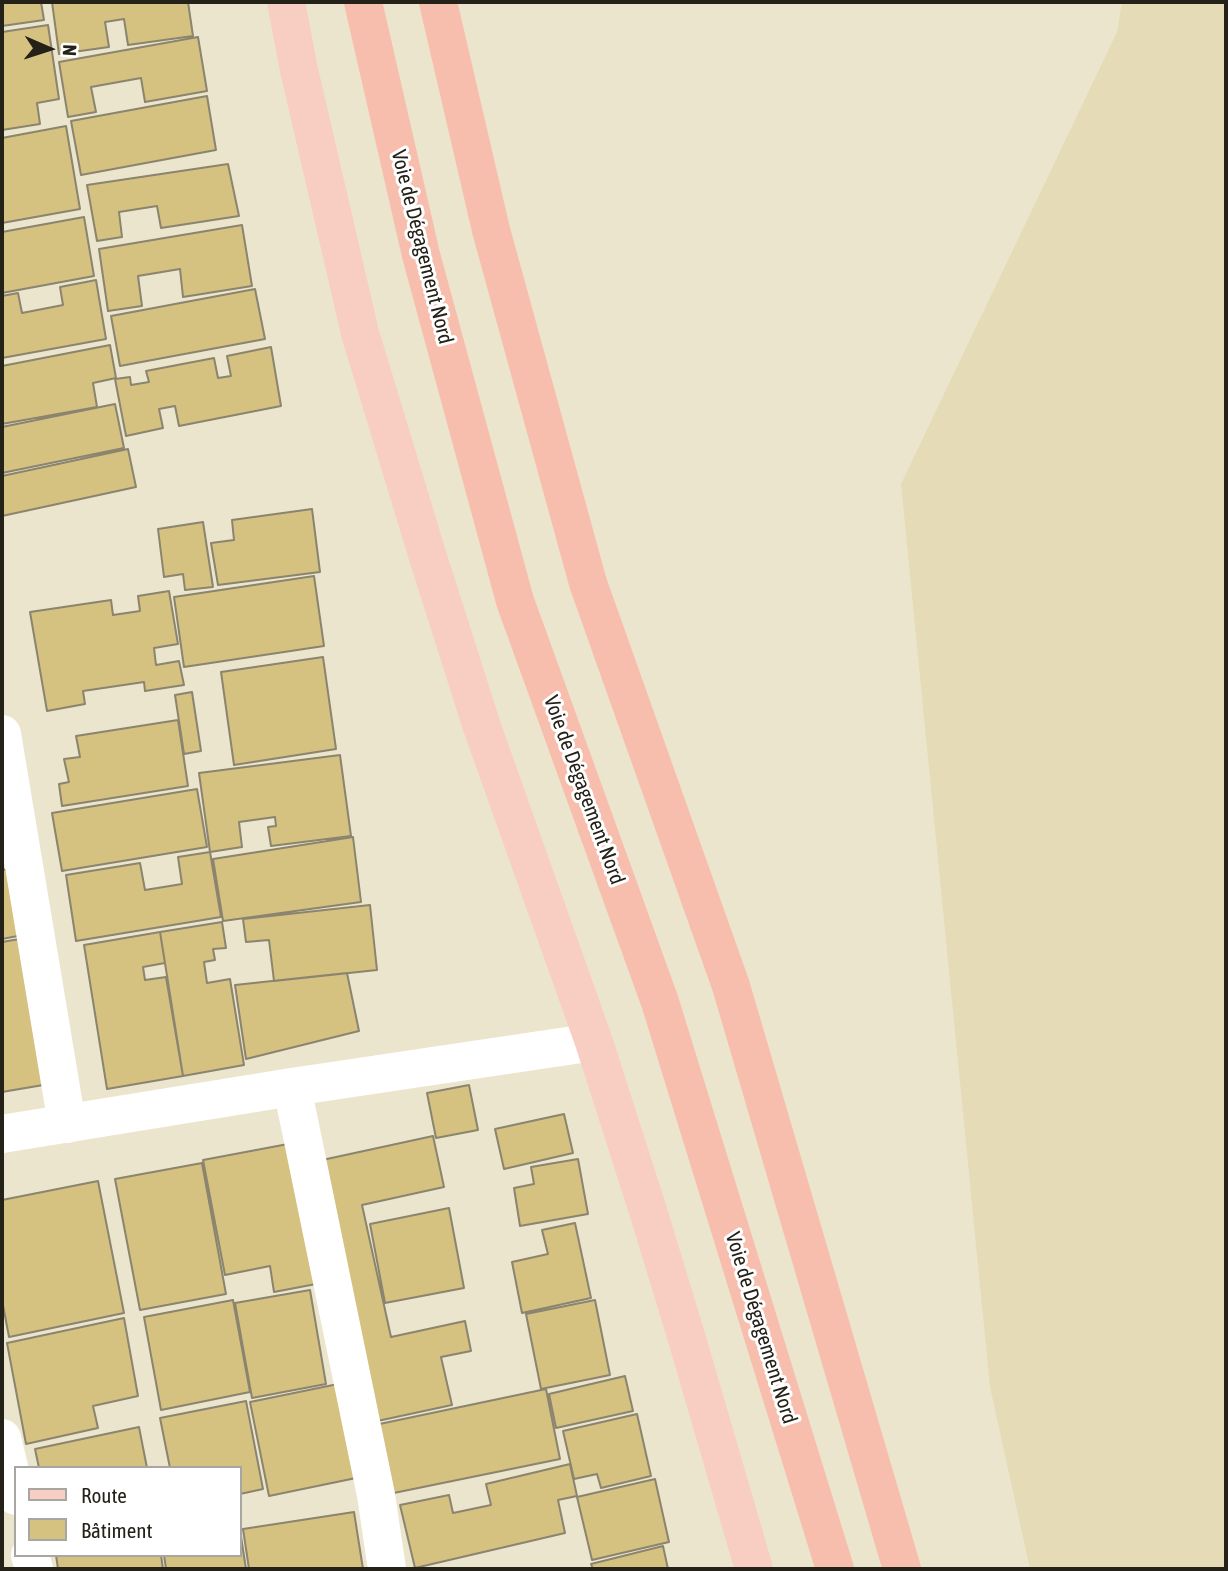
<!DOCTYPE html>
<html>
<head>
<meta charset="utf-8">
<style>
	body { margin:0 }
	#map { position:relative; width:1228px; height:1571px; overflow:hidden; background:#ece5cd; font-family:"Asap Condensed",sans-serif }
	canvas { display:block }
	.frame { position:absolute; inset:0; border:4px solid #242118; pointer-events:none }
	.legend { position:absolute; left:14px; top:1466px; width:228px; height:91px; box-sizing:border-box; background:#fff; border:2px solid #a7a6a3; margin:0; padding:9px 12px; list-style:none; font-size:21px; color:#242118 }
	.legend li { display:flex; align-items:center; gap:14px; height:35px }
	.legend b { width:35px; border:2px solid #a7a6a3 }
	.north { position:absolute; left:14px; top:14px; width:70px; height:70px; -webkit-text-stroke:5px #fff; paint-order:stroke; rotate:93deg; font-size:19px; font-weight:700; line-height:28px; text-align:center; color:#242118 }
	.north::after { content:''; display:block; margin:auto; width:24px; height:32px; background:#242118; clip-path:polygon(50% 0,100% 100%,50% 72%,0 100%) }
</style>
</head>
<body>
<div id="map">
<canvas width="1228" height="1571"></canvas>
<div class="frame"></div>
<ul class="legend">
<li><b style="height:9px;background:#f9cec2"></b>Route</li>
<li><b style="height:19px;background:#d5c180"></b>Bâtiment</li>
</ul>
<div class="north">N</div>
</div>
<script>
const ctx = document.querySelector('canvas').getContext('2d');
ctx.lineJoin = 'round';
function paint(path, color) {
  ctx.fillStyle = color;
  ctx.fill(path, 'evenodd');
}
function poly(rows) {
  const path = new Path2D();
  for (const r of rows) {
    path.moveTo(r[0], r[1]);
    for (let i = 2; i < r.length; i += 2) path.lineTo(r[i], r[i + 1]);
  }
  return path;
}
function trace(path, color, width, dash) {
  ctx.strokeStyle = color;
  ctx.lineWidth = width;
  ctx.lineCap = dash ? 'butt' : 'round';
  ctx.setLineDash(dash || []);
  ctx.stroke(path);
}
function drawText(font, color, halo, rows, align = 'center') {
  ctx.font = font + ' "Asap Condensed",sans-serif';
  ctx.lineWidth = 6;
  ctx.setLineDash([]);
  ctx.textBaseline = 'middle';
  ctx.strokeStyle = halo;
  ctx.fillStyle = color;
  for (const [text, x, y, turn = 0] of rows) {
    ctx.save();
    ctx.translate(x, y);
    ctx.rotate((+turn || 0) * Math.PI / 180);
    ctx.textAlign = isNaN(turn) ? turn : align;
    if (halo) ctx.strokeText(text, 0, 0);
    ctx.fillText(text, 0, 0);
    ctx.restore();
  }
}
paint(poly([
	[1122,2,1226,2,1226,1569,1030,1569,990,1387,901,484,1117,32]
]), '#e5dbb6');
const building = poly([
	[2,2,41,2,44,20,2,26,2,2],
	[52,2,188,2,193,36,128,45,124,19,105,22,109,47,59,54,52,2],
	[48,25,59,99,37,103,40,124,2,130,2,32,48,25],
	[198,37,207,91,145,102,141,78,91,87,96,112,68,117,59,62,198,37],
	[207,96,216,150,81,175,71,121,207,96],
	[66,126,80,209,2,223,2,138,66,126],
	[228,164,239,216,161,228,157,206,119,212,122,237,97,241,87,185,228,164],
	[84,217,94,276,2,293,2,232,84,217],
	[242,225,252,286,183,297,180,269,138,276,142,306,108,311,99,249,242,225],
	[96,280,106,339,2,358,2,296,18,293,22,313,63,305,60,287,96,280],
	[255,289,265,339,120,366,111,316,255,289],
	[110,345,116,378,93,383,97,407,2,424,2,366,110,345],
	[271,347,281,406,179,426,175,406,159,409,163,428,126,436,115,379,130,377,131,385,149,382,146,371,214,358,218,378,231,376,227,356,271,347],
	[115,404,124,448,2,473,2,427,115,404],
	[128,449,136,487,2,516,2,476,128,449],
	[312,509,320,572,218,585,211,543,234,540,232,520,312,509],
	[203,522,213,587,185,590,183,574,164,577,158,529,203,522],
	[314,576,324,646,184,667,174,597,314,576],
	[169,591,178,644,154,648,156,665,179,661,184,685,145,691,144,682,83,691,85,704,47,711,30,612,111,600,113,615,140,611,138,596,169,591],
	[323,657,336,749,234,765,221,672,323,657],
	[192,692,201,751,184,754,175,695,192,692],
	[178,720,188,786,62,806,59,784,69,782,64,759,80,757,76,736,178,720],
	[340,755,351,836,271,846,268,827,276,826,275,817,239,822,242,847,210,852,199,773,340,755],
	[197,789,207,847,62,871,52,813,197,789],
	[353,837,361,902,223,921,213,859,353,837],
	[210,852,221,917,76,941,66,875,140,863,145,890,182,884,178,857,210,852],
	[10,869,23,935,2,939,2,870,10,869],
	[370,905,377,970,274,981,269,940,246,942,243,919,370,905],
	[222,922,226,948,213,949,215,960,204,962,207,983,230,979,244,1065,183,1076,160,932,222,922],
	[160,932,165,963,143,967,145,980,166,977,183,1076,107,1089,84,945,160,932],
	[31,937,55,1083,2,1092,2,942,31,937],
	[347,973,359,1031,246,1059,235,985,347,973],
	[469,1085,478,1130,436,1138,427,1093,469,1085],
	[564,1114,573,1153,504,1169,495,1129,564,1114],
	[433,1136,444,1187,362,1205,391,1337,465,1321,471,1351,441,1357,452,1405,368,1423,313,1162,433,1136],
	[288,1144,316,1284,274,1292,270,1266,225,1275,203,1160,288,1144],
	[578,1159,588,1214,520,1226,514,1188,534,1184,531,1167,578,1159],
	[202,1163,226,1294,140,1310,115,1179,202,1163],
	[98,1181,124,1313,9,1337,2,1300,2,1200,98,1181],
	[449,1208,464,1288,385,1303,370,1224,449,1208],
	[575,1223,591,1298,522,1313,512,1262,548,1254,542,1230,575,1223],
	[310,1290,326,1384,252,1398,235,1303,310,1290],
	[233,1300,250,1392,161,1410,144,1317,233,1300],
	[595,1300,610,1375,541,1389,526,1314,595,1300],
	[124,1318,138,1396,93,1406,98,1428,26,1444,7,1343,124,1318],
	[625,1376,633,1411,556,1428,549,1394,625,1376],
	[338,1384,356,1478,269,1496,250,1402,338,1384],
	[546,1389,560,1459,384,1495,370,1426,546,1389],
	[246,1401,263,1489,240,1494,240,1468,170,1468,160,1418,246,1401],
	[637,1414,651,1476,601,1488,597,1474,574,1479,563,1431,637,1414],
	[139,1427,147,1468,39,1468,35,1449,139,1427],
	[570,1464,577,1496,558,1500,565,1533,415,1568,400,1505,449,1495,453,1513,491,1505,486,1484,570,1464],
	[655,1479,669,1542,592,1560,577,1497,655,1479],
	[354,1512,363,1569,249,1569,243,1529,354,1512],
	[240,1530,246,1569,166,1569,164,1555,240,1555,240,1530],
	[663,1546,668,1569,593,1569,591,1564,663,1546],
	[56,1555,161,1555,163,1569,58,1569,56,1555]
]);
paint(building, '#d5c180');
trace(building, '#8b846e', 2);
trace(poly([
	[2,734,67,1124],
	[292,1087,376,1495,387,1569],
	[2,1438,16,1496],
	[30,1555,34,1569]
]), '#fff', 38);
trace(poly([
	[2,1134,292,1087,594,1042]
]), '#fff', 38);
trace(poly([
	[286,2,299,70,360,333,427,554,482,727,594,1042,649,1214,687,1339,754,1569]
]), '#f9cec2', 38);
trace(poly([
	[363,2,421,255,515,601,660,1002,835,1569],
	[438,2,491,230,588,583,731,986,902,1569]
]), '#f7beae', 38);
drawText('21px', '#242118', '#fff', [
	["Voie de Dégagement Nord",422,247,76],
	["Voie de Dégagement Nord",584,790,70],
	["Voie de Dégagement Nord",761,1328,73]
]);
</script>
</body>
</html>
